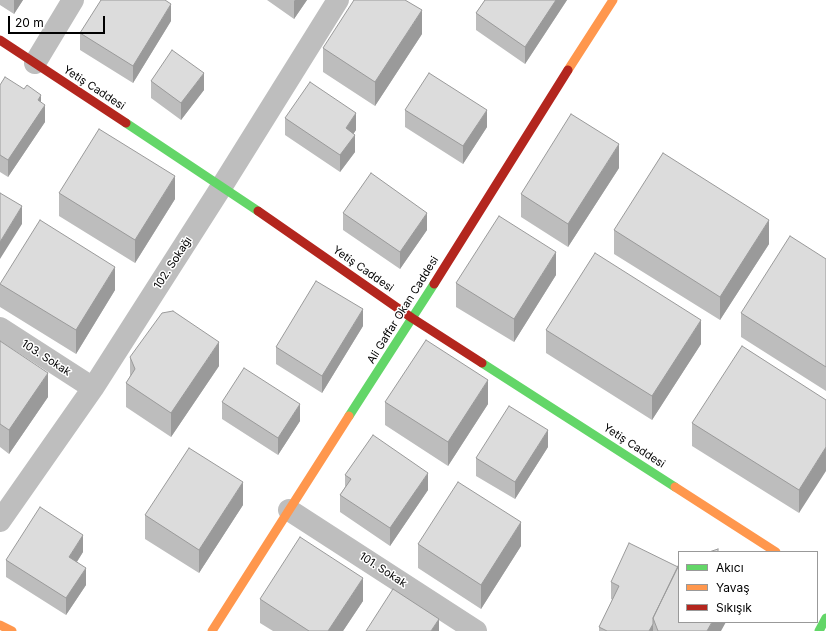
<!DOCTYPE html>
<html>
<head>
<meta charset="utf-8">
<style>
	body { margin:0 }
	#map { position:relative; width:826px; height:631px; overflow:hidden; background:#fff; font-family:Inter,sans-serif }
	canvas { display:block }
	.legend { position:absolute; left:678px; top:551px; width:140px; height:72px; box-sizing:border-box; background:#fff; border:1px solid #999; margin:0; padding:5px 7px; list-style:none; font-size:12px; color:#000 }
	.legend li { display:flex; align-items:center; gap:8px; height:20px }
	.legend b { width:20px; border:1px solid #999 }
	.scale { position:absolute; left:8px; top:16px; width:97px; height:18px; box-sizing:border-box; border:2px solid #000; border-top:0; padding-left:5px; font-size:12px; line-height:14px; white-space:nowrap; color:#000; -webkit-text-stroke:3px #fff; paint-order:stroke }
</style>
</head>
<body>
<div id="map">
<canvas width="826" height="631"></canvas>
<ul class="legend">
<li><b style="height:5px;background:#63d668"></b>Akıcı</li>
<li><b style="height:5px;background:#ff974d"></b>Yavaş</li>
<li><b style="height:5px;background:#b3261e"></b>Sıkışık</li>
</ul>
<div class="scale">20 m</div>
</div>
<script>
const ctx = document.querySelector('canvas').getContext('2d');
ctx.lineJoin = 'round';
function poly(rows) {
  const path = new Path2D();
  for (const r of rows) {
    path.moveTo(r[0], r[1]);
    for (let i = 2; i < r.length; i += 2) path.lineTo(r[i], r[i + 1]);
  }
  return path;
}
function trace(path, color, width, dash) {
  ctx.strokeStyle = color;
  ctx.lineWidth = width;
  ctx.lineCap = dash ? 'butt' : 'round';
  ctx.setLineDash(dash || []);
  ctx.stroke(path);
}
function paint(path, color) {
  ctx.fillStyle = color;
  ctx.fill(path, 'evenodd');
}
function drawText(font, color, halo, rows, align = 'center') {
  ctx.font = font + ' Inter,sans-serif';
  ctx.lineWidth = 3;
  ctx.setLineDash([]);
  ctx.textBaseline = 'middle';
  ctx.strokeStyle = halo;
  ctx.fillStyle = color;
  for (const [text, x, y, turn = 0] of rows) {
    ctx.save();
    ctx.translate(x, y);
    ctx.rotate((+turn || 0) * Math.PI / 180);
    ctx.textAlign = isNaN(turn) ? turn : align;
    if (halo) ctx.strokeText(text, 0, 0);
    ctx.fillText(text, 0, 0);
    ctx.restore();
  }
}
trace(poly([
	[35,63,73,0],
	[0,328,93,388],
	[289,510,476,631],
	[0,521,93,388,222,186,338,0]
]), '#bebebe', 22);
trace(poly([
	[126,123,258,211],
	[482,363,675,487],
	[349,416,434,284],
	[819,631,826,618]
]), '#63d668', 9);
trace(poly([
	[568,70,613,0],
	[675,487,776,552],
	[0,625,12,631],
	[212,631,349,416]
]), '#ff974d', 9);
trace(poly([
	[0,40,126,123],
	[258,211,412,318,482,363],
	[434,284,568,70]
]), '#b3261e', 9);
paint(poly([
	[0,0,23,0,14,14,0,5],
	[267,0,307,0,294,19],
	[485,0,567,0,525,64,476,30,476,13],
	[171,21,133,83,80,50,80,33],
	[422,34,375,106,323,72,323,48],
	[151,81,204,90,181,120,151,98],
	[0,85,41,102,45,122,8,177,0,172],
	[405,110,487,127,463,164,405,127],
	[285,118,356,130,353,134,355,152,340,172,285,135],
	[619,168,568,247,521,217,521,194],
	[59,193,175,199,135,263,59,216],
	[343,213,427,230,400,269,343,230],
	[614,230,769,244,720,320,614,254],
	[826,259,826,391,741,337,741,313],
	[556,275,514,342,456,307,456,283],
	[0,284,115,290,76,354,0,307],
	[363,326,322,393,276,364,276,347],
	[546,330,701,344,652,420,546,353],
	[0,341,48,397,9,454,0,447],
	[130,357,219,366,171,437,126,407,126,383,130,376],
	[826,400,799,513,692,446,692,423],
	[222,402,300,421,278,455,222,419],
	[385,402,488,404,448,466,385,425],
	[548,447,515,499,476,476,476,458],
	[345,475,428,490,390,546,340,512,340,495,345,487],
	[243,505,199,573,145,539,145,515],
	[418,544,521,546,481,609,418,568],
	[83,552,77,562,86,585,66,615,6,577,6,560],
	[611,582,721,631,599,631,599,627,613,600,611,599],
	[260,599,363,601,343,631,273,631,260,623]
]), '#bdbdbd');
paint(poly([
	[14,0,23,0,14,14],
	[295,0,307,0,294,19,294,1],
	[556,0,567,0,525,64,525,47],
	[171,4,171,21,133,83,133,66],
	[422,10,422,34,375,106,375,82],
	[204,73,204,90,181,120,181,103],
	[41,95,41,111,45,105,45,122,8,177,8,160,38,100],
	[487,110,487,127,463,164,463,146],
	[356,113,356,130,346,145,346,128],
	[355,135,355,152,340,172,340,155],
	[619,144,619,168,568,247,568,224],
	[175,176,175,199,135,263,135,240],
	[22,206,22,224,0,259,0,242],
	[427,213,427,230,400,269,400,252],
	[769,220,769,244,720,320,720,297],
	[556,252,556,275,514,342,514,319],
	[115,267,115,290,76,354,76,330],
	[363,309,363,326,322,393,322,376],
	[701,320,701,344,652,420,652,396],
	[219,342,219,366,171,437,171,413],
	[48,373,48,397,9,454,9,430],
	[488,380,488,404,448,466,448,442],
	[300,404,300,421,278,455,278,438],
	[548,430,548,447,515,499,515,482],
	[826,447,826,471,799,513,799,490],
	[428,473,428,490,390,546,390,528],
	[243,482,243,505,199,573,199,550],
	[521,522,521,546,481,609,481,585],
	[83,535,83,552,69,574,69,557],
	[86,568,86,585,66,615,66,598],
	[363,578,363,601,343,631,328,631],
	[439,619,439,631,431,631],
	[712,622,726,622,721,631,707,631],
	[653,624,653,631,649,631]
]), '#9a9a9a');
const building = poly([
	[101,0,165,0,171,4,133,66,80,33,101,0],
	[354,0,405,0,422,10,375,82,323,48,354,0],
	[485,0,556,0,525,47,476,13,485,0],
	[172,50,204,73,181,103,151,81,172,50],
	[429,73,487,110,463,146,405,110,429,73],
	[5,77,24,89,27,85,41,95,38,100,45,105,8,160,0,155,0,85,5,77],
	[310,82,356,113,346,128,355,135,340,155,285,118,310,82],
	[571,114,619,144,568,224,521,194,571,114],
	[99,129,175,176,135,240,59,193,99,129],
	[663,153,769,220,720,297,614,230,663,153],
	[371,173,427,213,400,252,343,213,371,173],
	[0,193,22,206,0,242,0,193],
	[499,216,556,252,514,319,456,283,499,216],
	[40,220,115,267,76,330,0,284,40,220],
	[790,236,826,259,826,367,741,313,790,236],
	[595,253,701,320,652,396,546,330,595,253],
	[316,281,363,309,322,376,276,347,316,281],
	[173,311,219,342,171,413,126,383,135,369,130,357,162,313,173,311],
	[426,340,488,380,448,442,385,402,426,340],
	[0,341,48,373,9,430,0,424,0,341],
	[742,346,826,400,826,447,799,490,692,423,742,346],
	[244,368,300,404,278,438,222,402,244,368],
	[509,406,548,430,515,482,476,458,509,406],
	[373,435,428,473,390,528,340,495,351,479,345,475,373,435],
	[189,448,243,482,199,550,145,515,189,448],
	[458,482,521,522,481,585,418,544,458,482],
	[40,507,83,535,69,557,86,568,66,598,6,560,40,507],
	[300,537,363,578,328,631,309,631,260,599,300,537],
	[629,543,678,567,653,618,653,624,649,631,607,631,599,627,619,586,611,582,629,543],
	[718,549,718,552,709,552,718,549],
	[679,564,679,622,712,622,707,631,658,631,653,618,679,564],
	[393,589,439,619,431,631,366,631,393,589]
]);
paint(building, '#dcdcdc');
trace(building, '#9a9a9a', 1);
drawText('11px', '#000', '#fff', [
	["Yetiş Caddesi",94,88,33],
	["102. Sokağı",173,263,-57],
	["Yetiş Caddesi",363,269,35],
	["Ali Gaffar Okan Caddesi",403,310,-58],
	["103. Sokak",46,358,33],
	["Yetiş Caddesi",634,446,33],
	["101. Sokak",383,570,33]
]);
</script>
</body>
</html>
